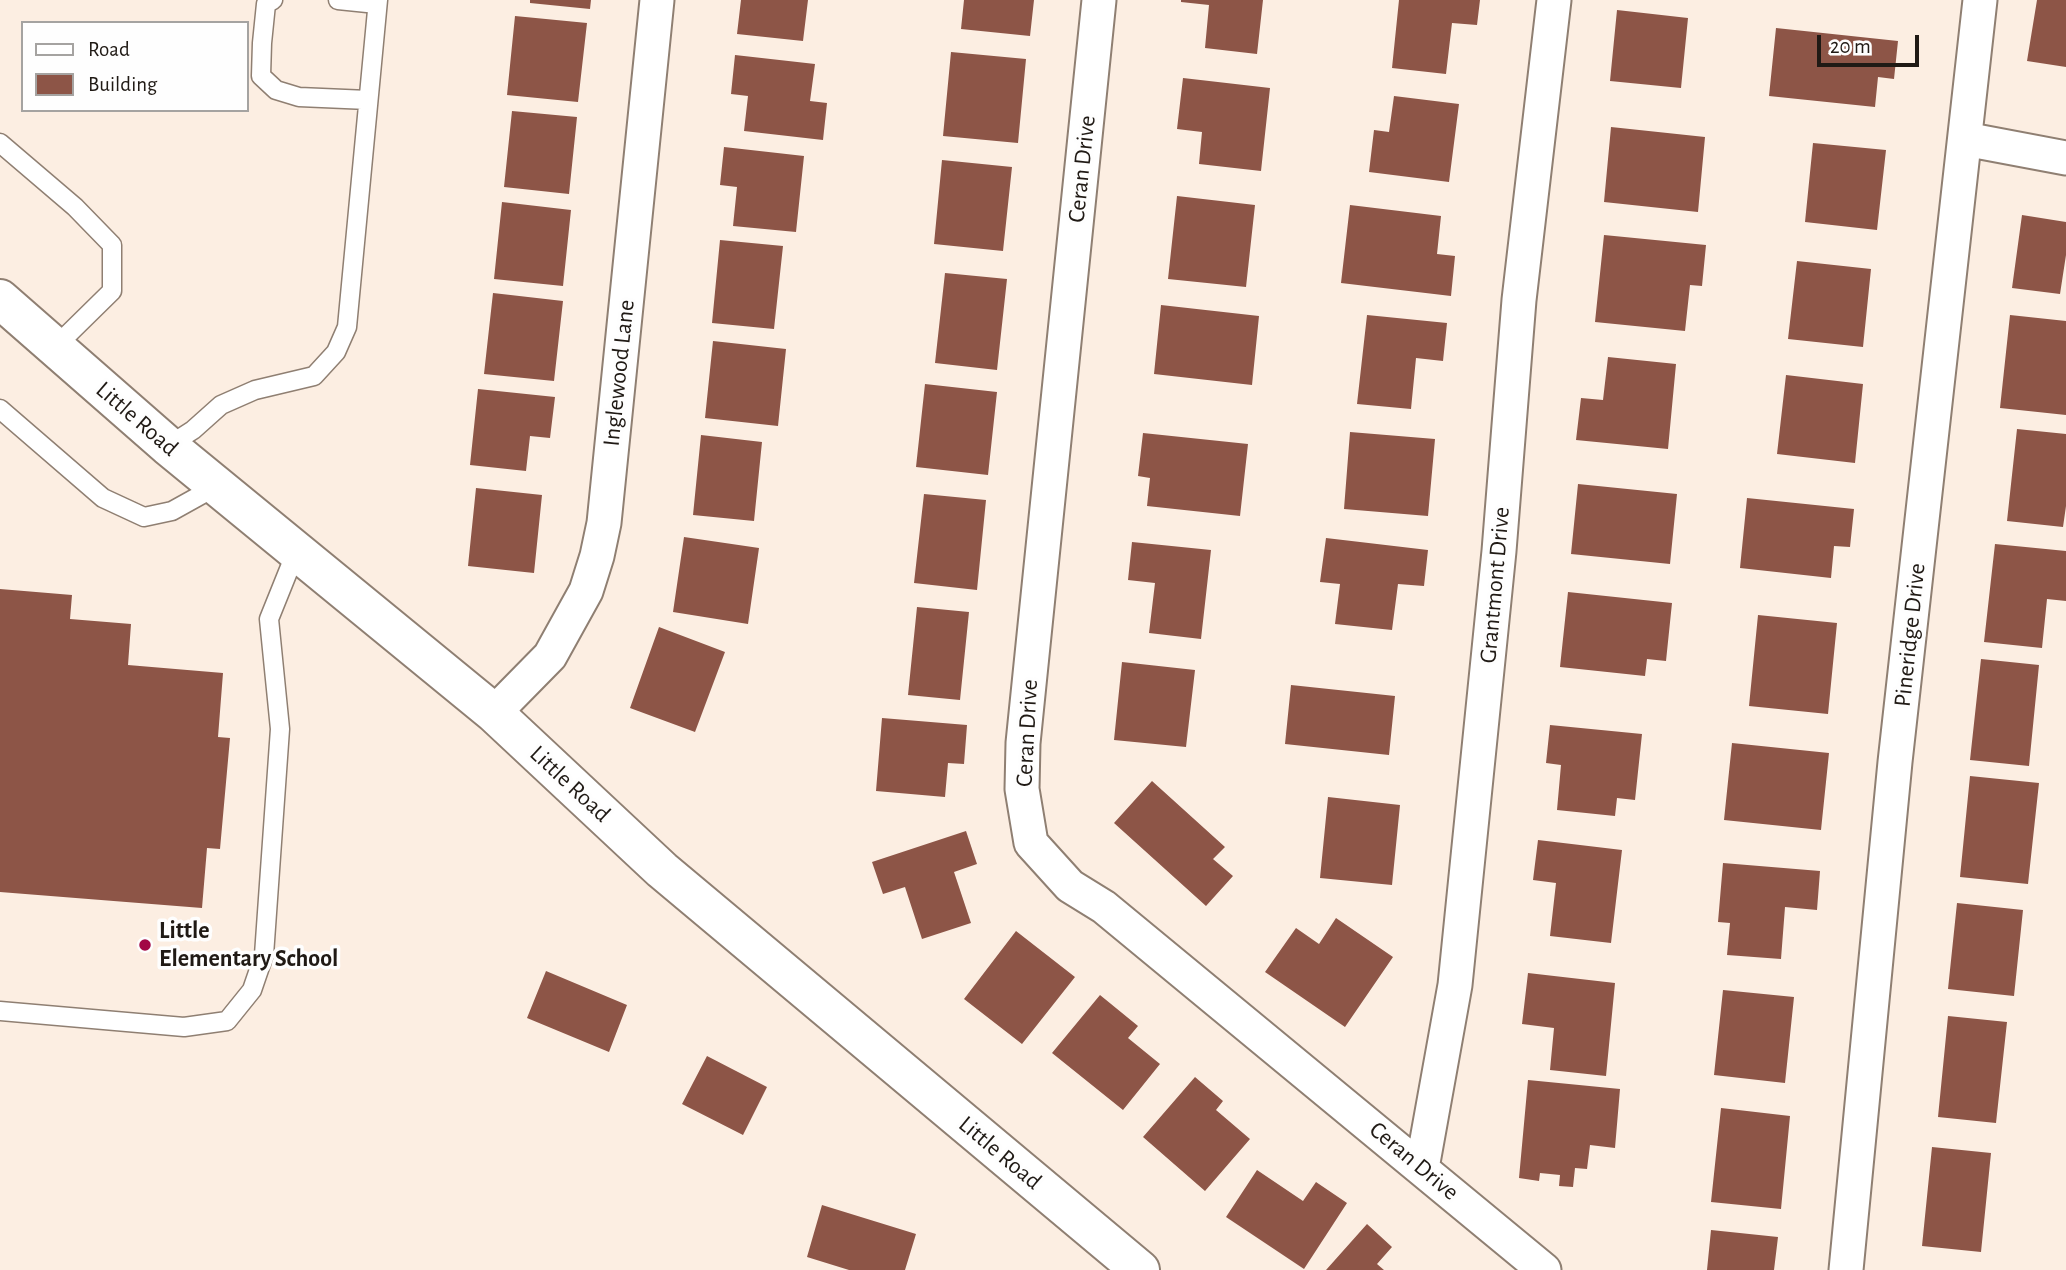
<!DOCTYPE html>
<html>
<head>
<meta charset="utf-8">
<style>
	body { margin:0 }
	#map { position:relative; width:2066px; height:1270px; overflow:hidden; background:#fceee2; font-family:"Alegreya Sans",sans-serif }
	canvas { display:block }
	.legend { position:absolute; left:21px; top:21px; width:228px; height:91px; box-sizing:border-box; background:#fefefe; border:2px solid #a5a3a1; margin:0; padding:9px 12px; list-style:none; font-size:21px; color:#201a15 }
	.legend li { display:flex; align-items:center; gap:14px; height:35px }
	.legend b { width:35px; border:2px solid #a5a3a1 }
	.scale { position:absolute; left:1817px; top:35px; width:102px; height:32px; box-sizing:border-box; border:4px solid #201a15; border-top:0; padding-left:9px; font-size:21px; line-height:24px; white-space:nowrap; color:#201a15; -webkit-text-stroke:5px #fefefe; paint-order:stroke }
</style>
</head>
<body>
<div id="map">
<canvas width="2066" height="1270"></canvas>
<ul class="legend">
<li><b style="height:9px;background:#fff"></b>Road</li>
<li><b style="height:19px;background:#8d5547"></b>Building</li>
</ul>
<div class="scale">20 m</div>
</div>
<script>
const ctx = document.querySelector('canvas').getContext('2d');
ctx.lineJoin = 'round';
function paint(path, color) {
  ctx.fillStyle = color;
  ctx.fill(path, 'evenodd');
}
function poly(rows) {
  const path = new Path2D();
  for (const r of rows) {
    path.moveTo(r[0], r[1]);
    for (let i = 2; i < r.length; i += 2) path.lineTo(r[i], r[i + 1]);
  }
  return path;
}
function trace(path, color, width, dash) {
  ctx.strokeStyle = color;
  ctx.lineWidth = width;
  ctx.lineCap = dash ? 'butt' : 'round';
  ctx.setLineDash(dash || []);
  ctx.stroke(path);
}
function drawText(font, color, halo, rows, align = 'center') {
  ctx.font = font + ' "Alegreya Sans",sans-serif';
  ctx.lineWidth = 7;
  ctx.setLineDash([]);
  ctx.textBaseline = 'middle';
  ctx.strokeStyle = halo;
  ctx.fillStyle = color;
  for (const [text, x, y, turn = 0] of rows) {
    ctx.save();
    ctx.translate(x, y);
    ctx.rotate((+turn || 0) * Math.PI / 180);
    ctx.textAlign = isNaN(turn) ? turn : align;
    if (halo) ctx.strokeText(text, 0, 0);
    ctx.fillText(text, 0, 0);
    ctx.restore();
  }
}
paint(poly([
	[530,0,591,0,590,9,530,3],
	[741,0,808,0,803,41,737,34],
	[964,0,1034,0,1030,36,961,29],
	[1181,0,1263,0,1257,54,1205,48,1209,5,1181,2],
	[1399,0,1480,0,1477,25,1452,23,1446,74,1392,68],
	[2037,0,2066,0,2066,67,2027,61],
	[1617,10,1688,18,1681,88,1610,81],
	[515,16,587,23,578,102,507,95],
	[1776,28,1898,41,1894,79,1878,77,1875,107,1769,96],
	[951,52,1026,59,1018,143,943,136],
	[735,55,815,64,810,101,827,103,823,140,744,131,748,96,731,94],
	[1183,78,1270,88,1261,171,1199,164,1202,132,1177,129],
	[1394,96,1459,104,1449,182,1369,172,1374,130,1389,132],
	[512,111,577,117,569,194,504,187],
	[1611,127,1705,137,1698,212,1604,202],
	[1813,143,1886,150,1877,230,1805,222],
	[724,147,804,156,796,232,733,226,737,187,720,185],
	[942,160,1012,167,1003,251,934,244],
	[1177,196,1255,205,1246,287,1168,279],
	[502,202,571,210,563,286,494,279],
	[1350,205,1441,216,1437,254,1455,256,1451,296,1341,283],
	[2022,215,2066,222,2066,255,2060,294,2012,288],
	[1604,235,1706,245,1702,286,1690,285,1685,331,1595,322],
	[720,240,783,246,774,329,712,323],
	[1797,261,1871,269,1863,347,1788,339],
	[945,273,1007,279,997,370,935,363],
	[493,293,563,301,554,381,484,374],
	[1161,305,1259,316,1252,385,1154,374],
	[1367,315,1447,323,1443,361,1416,358,1411,409,1357,404],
	[2010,315,2066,321,2066,415,2000,408],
	[713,341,786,349,778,426,705,418],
	[1608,357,1676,364,1668,449,1576,440,1581,398,1603,400],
	[1786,375,1863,384,1855,463,1777,454],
	[925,384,997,392,988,475,916,467],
	[478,389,555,397,550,438,530,436,526,471,470,465],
	[2017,429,2066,434,2066,506,2063,527,2007,521],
	[1350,432,1435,439,1428,516,1344,509],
	[1143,433,1248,444,1240,516,1147,506,1150,478,1138,476],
	[701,435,762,442,754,521,693,515],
	[1578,484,1677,494,1670,564,1571,554],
	[476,488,542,495,534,573,468,566],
	[924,494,986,500,977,590,914,583],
	[1747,498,1854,509,1850,547,1834,546,1831,578,1740,568],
	[684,537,759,548,748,624,673,612],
	[1326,538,1428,550,1424,586,1398,584,1392,630,1335,624,1340,584,1320,582],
	[1132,542,1211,550,1201,639,1149,633,1155,583,1128,580],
	[1995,544,2066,551,2066,601,2047,599,2042,648,1984,642],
	[0,589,72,595,70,619,131,624,128,665,223,673,218,737,230,738,220,849,207,848,202,908,0,892],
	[1568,592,1672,603,1666,661,1647,659,1645,676,1560,667],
	[917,607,969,612,960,700,908,695],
	[1758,615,1837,623,1828,714,1749,706],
	[659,627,725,652,695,732,630,708],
	[1981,659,2039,665,2029,766,1970,760],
	[1122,662,1195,670,1186,747,1114,740],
	[1291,685,1395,696,1389,755,1285,744],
	[882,718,967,725,964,764,948,763,945,797,876,791],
	[1550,725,1642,734,1635,800,1617,798,1615,816,1557,810,1561,765,1546,763],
	[1732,743,1829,753,1821,830,1724,820],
	[1970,776,2039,783,2028,884,1960,877],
	[1152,781,1225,847,1213,859,1233,876,1206,906,1114,823],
	[1328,797,1400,805,1392,885,1320,878],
	[966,831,977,864,954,872,971,923,922,939,905,887,883,894,872,862],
	[1538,840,1622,850,1611,943,1550,936,1556,883,1533,880],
	[1723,863,1820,871,1817,910,1785,907,1781,959,1727,955,1730,923,1718,922],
	[1957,903,2023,910,2014,996,1948,989],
	[1336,918,1393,957,1345,1027,1265,972,1296,928,1319,944],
	[1016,931,1075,977,1022,1044,964,999],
	[546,971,627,1005,609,1052,527,1018],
	[1528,973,1615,983,1606,1076,1550,1070,1554,1028,1522,1024],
	[1723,990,1794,997,1785,1083,1714,1075],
	[1100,995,1138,1026,1128,1038,1160,1064,1123,1110,1052,1053],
	[1948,1016,2007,1022,1996,1123,1938,1117],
	[707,1056,767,1087,743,1135,682,1104],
	[1195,1077,1223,1101,1216,1110,1250,1139,1205,1191,1143,1137],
	[1528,1080,1620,1089,1615,1148,1590,1145,1587,1169,1575,1168,1573,1187,1559,1186,1560,1175,1540,1173,1539,1181,1519,1178],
	[1721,1108,1790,1116,1781,1209,1711,1202],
	[1932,1147,1991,1153,1981,1252,1922,1246],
	[1257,1170,1303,1201,1316,1182,1347,1203,1304,1269,1226,1217],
	[822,1205,916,1234,905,1270,849,1270,807,1257],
	[1367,1224,1392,1247,1377,1264,1384,1270,1326,1270],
	[1711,1230,1778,1237,1774,1270,1707,1270]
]), '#8d5547');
const service = poly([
	[273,0,266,4,262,43,261,76,276,90,299,97,368,100],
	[338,0,377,4],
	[0,143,75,207,112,245,112,291,55,347],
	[0,409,103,498,144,517,172,511,217,486],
	[168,446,193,430,221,405,255,390,314,376,336,352,347,327,378,0],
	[0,1011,184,1027,227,1021,252,990,264,955,280,729,269,619,296,552]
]);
const minor = poly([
	[1099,0,1023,743,1022,789,1031,843,1070,886,1104,907,1544,1270],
	[1965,139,2066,158],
	[494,713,550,656,586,591,597,556,604,523,657,0],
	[1422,1168,1455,985,1499,551,1519,300,1554,0],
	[1846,1270,1895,762,1980,0]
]);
const tertiary = poly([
	[0,299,168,446,494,713,662,870,1140,1270]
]);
trace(service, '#8f7f72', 21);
trace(minor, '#8f7f72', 37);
trace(tertiary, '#8f7f72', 42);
trace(service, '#fff', 18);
trace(minor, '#fff', 33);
trace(tertiary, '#fff', 38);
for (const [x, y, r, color] of [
	[145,945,7,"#a20744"]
]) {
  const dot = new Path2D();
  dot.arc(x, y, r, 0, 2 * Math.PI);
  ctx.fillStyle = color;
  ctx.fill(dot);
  trace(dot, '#fefefe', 2.5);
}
drawText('24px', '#201a15', '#fefefe', [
	["Ceran Drive",1082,169,-84],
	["Inglewood Lane",619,373,-84],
	["Little Road",137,419,41],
	["Grantmont Drive",1495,585,-85],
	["Pineridge Drive",1910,635,-84],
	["Ceran Drive",1027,733,-87],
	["Little Road",570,784,43],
	["Little Road",1000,1153,40],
	["Ceran Drive",1414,1161,40]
]);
drawText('bold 24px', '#201a15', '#fefefe', [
	["Little",159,931],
	["Elementary School",159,959]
], 'left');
</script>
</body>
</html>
